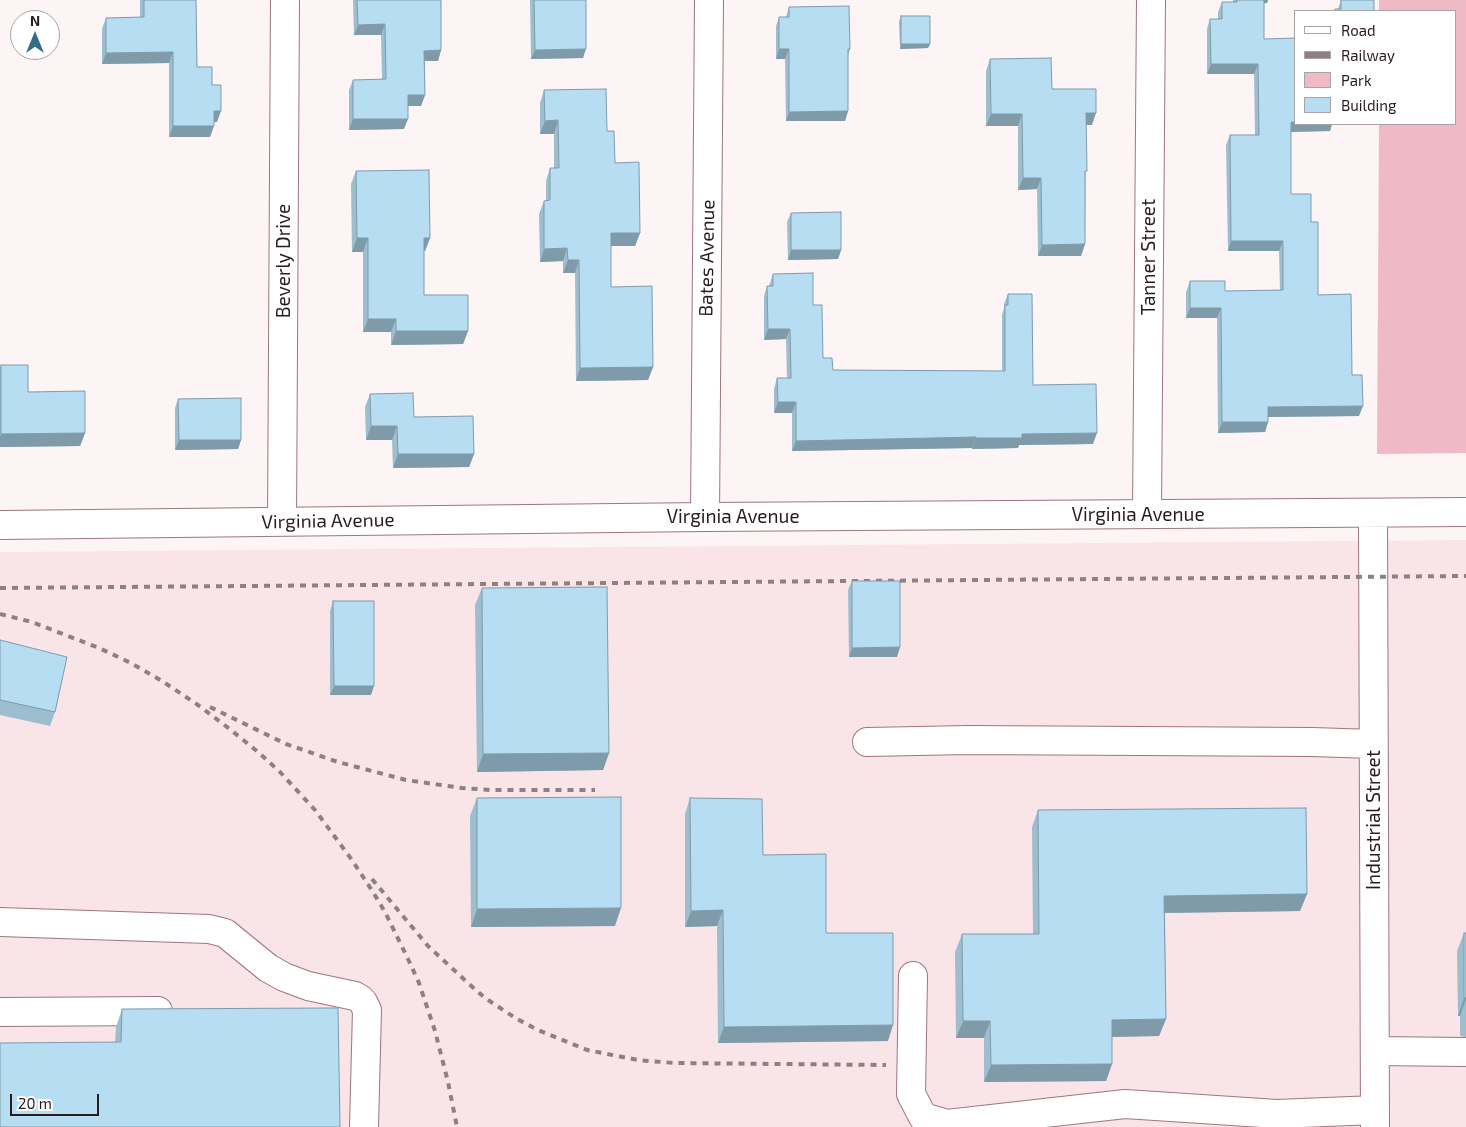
<!DOCTYPE html>
<html>
<head>
<meta charset="utf-8">
<style>
	body { margin:0 }
	#map { position:relative; width:1466px; height:1127px; overflow:hidden; background:#fdf4f6; font-family:"Exo 2",sans-serif }
	canvas { display:block }
	.legend { position:absolute; left:1294px; top:10px; width:162px; height:115px; box-sizing:border-box; background:#fff; border:1px solid #a9a3a5; margin:0; padding:6px 9px; list-style:none; font-size:15px; color:#291a1e }
	.legend li { display:flex; align-items:center; gap:10px; height:25px }
	.legend b { width:25px; border:1px solid #a9a3a5 }
	.north { position:absolute; left:10px; top:10px; width:50px; height:50px; box-sizing:border-box; background:#fff; border:1px solid #a9a3a5; border-radius:50%; rotate:0deg; font-size:14px; font-weight:700; line-height:20px; text-align:center; color:#291a1e }
	.north::after { content:''; display:block; margin:auto; width:18px; height:22px; background:#326c85; clip-path:polygon(50% 0,100% 100%,50% 72%,0 100%) }
	.scale { position:absolute; left:10px; top:1094px; width:89px; height:22px; box-sizing:border-box; border:2px solid #291a1e; border-top:0; padding-left:6px; font-size:15px; line-height:18px; white-space:nowrap; color:#291a1e; -webkit-text-stroke:4px #fff; paint-order:stroke }
</style>
</head>
<body>
<div id="map">
<canvas width="1466" height="1127"></canvas>
<ul class="legend">
<li><b style="height:6px;background:#fff"></b>Road</li>
<li><b style="height:6px;background:#8c8083"></b>Railway</li>
<li><b style="height:14px;background:#efb9c6"></b>Park</li>
<li><b style="height:14px;background:#b6ddf1"></b>Building</li>
</ul>
<div class="north">N</div>
<div class="scale">20 m</div>
</div>
<script>
const ctx = document.querySelector('canvas').getContext('2d');
ctx.lineJoin = 'round';
function paint(path, color) {
  ctx.fillStyle = color;
  ctx.fill(path, 'evenodd');
}
function poly(rows) {
  const path = new Path2D();
  for (const r of rows) {
    path.moveTo(r[0], r[1]);
    for (let i = 2; i < r.length; i += 2) path.lineTo(r[i], r[i + 1]);
  }
  return path;
}
function trace(path, color, width, dash) {
  ctx.strokeStyle = color;
  ctx.lineWidth = width;
  ctx.lineCap = dash ? 'butt' : 'round';
  ctx.setLineDash(dash || []);
  ctx.stroke(path);
}
function drawText(font, color, halo, rows, align = 'center') {
  ctx.font = font + ' "Exo 2",sans-serif';
  ctx.lineWidth = 4;
  ctx.setLineDash([]);
  ctx.textBaseline = 'middle';
  ctx.strokeStyle = halo;
  ctx.fillStyle = color;
  for (const [text, x, y, turn = 0] of rows) {
    ctx.save();
    ctx.translate(x, y);
    ctx.rotate((+turn || 0) * Math.PI / 180);
    ctx.textAlign = isNaN(turn) ? turn : align;
    if (halo) ctx.strokeText(text, 0, 0);
    ctx.fillText(text, 0, 0);
    ctx.restore();
  }
}
paint(poly([
	[1466,540,1466,1127,0,1127,0,552]
]), '#f9e4e8');
paint(poly([
	[1379,0,1466,0,1466,453,1377,454,1379,124,1455,124,1455,11,1379,11]
]), '#efb9c6');
const minor = poly([
	[1373,513,1375,1127],
	[1147,514,1151,0],
	[705,517,709,0],
	[282,521,285,0],
	[0,525,705,517,1466,512],
	[867,742,968,740,1312,742,1373,744],
	[0,922,209,929,225,933,268,968,284,977,308,986,355,996,360,999,363,1002,367,1010,364,1127],
	[913,976,911,1094,923,1117,947,1124,1125,1104,1277,1114,1375,1110],
	[0,1012,158,1011],
	[1375,1051,1466,1052]
]);
trace(minor, '#9d767f', 30);
trace(minor, '#fff', 28);
trace(poly([
	[0,588,1466,576],
	[0,614,32,622,99,648,131,663,162,681,198,705,231,730,258,752,280,772,315,810,352,860,373,892,385,912,408,959,419,983,435,1031,448,1082,457,1127],
	[210,707,286,744,338,762,406,780,462,788,490,790,595,790],
	[372,879,428,946,468,983,485,998,517,1019,538,1030,587,1050,638,1060,674,1063,886,1065]
]), '#8c8083', 4, [6, 6]);
paint(poly([
	[140,0,196,0,197,67,212,85,217,122,214,122,210,137,169,137,169,63,102,64,102,29,106,18,140,17],
	[353,0,441,0,441,50,438,61,425,61,425,95,421,106,408,106,404,129,349,130,349,90,353,80,382,79,381,35,354,35],
	[530,0,586,0,583,58,531,59],
	[1233,0,1268,0,1267,3,1264,3,1264,39,1295,124,1332,124,1330,131,1291,132,1291,194,1311,222,1318,295,1352,375,1359,416,1268,417,1268,422,1265,432,1218,433,1217,318,1186,318,1186,292,1190,281,1225,291,1280,290,1279,251,1228,251,1226,145,1230,135,1255,135,1254,74,1207,74,1207,29,1210,19,1218,19,1218,12,1222,2,1233,2],
	[1341,0,1374,11,1334,11,1335,9,1338,9],
	[789,7,850,49,848,56,848,111,845,121,786,121,785,59,776,59,776,26,779,17,786,17],
	[901,16,930,44,928,48,900,49,899,21],
	[990,59,1052,89,1092,125,1086,125,1085,244,1081,256,1038,256,1037,189,1018,190,1018,126,986,126,986,71],
	[544,90,607,131,615,163,640,233,635,246,611,246,611,287,653,367,648,380,576,381,575,273,563,273,563,261,540,262,539,214,544,201,546,201,546,181,550,168,554,168,554,134,540,134,540,103],
	[356,171,430,238,425,251,424,251,424,295,468,331,463,344,391,345,391,332,363,332,363,252,352,252,351,184],
	[791,213,841,250,838,259,788,260,787,222],
	[773,274,813,305,823,358,833,370,1002,371,1002,315,1004,308,1004,304,1008,294,1033,385,1093,444,1019,445,1018,448,972,449,972,448,792,451,792,413,774,413,774,389,777,378,787,378,786,339,764,340,764,296,767,286,769,286],
	[1,365,28,392,85,433,80,446,0,447,0,367],
	[370,394,414,417,474,454,469,467,393,468,392,440,366,440,365,407],
	[178,399,241,440,238,449,175,450,175,408],
	[852,581,897,657,849,657,848,590],
	[482,588,609,753,603,770,477,772,475,605],
	[333,601,371,695,330,695,330,611],
	[0,640,55,712,50,726,0,715],
	[477,798,615,926,471,927,470,816],
	[690,798,763,855,826,933,888,1041,718,1043,717,926,685,927,685,814],
	[1038,810,1307,894,1300,911,1165,913,1166,1019,1159,1036,1112,1037,1112,1064,1106,1081,984,1082,984,1038,956,1038,955,952,962,934,1033,934,1032,827],
	[1464,933,1466,933,1466,1037,1460,1036,1460,1016,1458,1016,1457,951],
	[122,1009,340,1127,115,1042,116,1027]
]), '#9dbecf');
paint(poly([
	[1261,0,1268,0,1267,3,1260,4],
	[385,24,381,35,354,35,358,25],
	[901,44,930,44,928,48,900,49],
	[586,49,583,58,531,59,535,50],
	[779,49,789,49,785,59,776,59],
	[441,50,438,61,421,61,424,51],
	[173,52,169,63,102,64,106,53],
	[1211,64,1258,64,1254,74,1207,74],
	[408,95,425,95,421,106,404,106],
	[214,111,221,111,217,122,210,122],
	[848,111,845,121,786,121,789,112],
	[1086,113,1096,113,1092,125,1082,125],
	[991,114,1022,114,1018,126,986,126],
	[353,119,408,119,404,129,349,130],
	[558,120,554,134,540,134,545,121],
	[1291,122,1295,122,1295,124,1332,124,1330,131,1287,132],
	[173,126,214,126,210,137,169,137],
	[1023,178,1041,178,1037,189,1018,190],
	[611,233,640,233,635,246,606,246],
	[357,238,368,238,363,252,352,252],
	[424,238,430,238,425,251,419,251],
	[1231,241,1283,241,1279,251,1228,251],
	[1085,244,1081,256,1038,256,1042,245],
	[567,248,563,261,540,262,544,249],
	[791,250,841,250,838,259,788,260],
	[568,260,579,260,575,273,563,273],
	[1190,308,1221,308,1217,318,1186,318],
	[368,319,396,319,391,332,363,332],
	[768,329,790,329,786,339,764,340],
	[396,331,468,331,463,344,391,345],
	[653,367,648,380,576,381,580,368],
	[778,402,796,402,792,413,774,413],
	[1363,406,1359,416,1264,417,1268,407],
	[1222,422,1268,422,1265,432,1218,433],
	[371,426,397,426,392,440,366,440],
	[85,433,80,446,0,447,0,437,1,434],
	[1097,433,1093,444,1019,445,1018,448,972,449,976,438,1022,434],
	[976,437,972,448,792,451,796,441],
	[179,440,241,440,238,449,175,450],
	[398,454,474,454,469,467,393,468],
	[900,647,897,657,849,657,852,648],
	[334,686,374,686,371,695,330,695],
	[609,753,603,770,477,772,483,754],
	[1307,894,1300,911,1158,913,1164,896],
	[621,908,615,926,471,927,477,909],
	[723,910,717,926,685,927,691,911],
	[1464,998,1466,998,1466,999,1460,1016,1458,1016],
	[1166,1019,1159,1036,1106,1037,1112,1020],
	[963,1021,990,1021,984,1038,956,1038],
	[893,1025,888,1041,718,1043,724,1027],
	[1112,1064,1106,1081,984,1082,991,1065]
]), '#7f9ba9');
const building = poly([
	[144,0,196,0,197,67,212,67,212,85,221,85,221,111,214,111,214,126,173,126,173,52,106,53,106,18,144,17,144,0],
	[357,0,441,0,441,50,424,51,425,95,408,95,408,119,353,119,353,80,386,79,385,24,358,25,357,0],
	[534,0,586,0,586,49,535,50,534,0],
	[1237,0,1264,0,1264,39,1295,38,1295,122,1291,122,1291,194,1311,194,1311,222,1318,222,1318,295,1351,294,1352,375,1362,375,1363,406,1268,407,1268,422,1222,422,1221,308,1190,308,1190,281,1225,281,1225,291,1283,290,1283,241,1231,241,1230,135,1259,135,1258,64,1211,64,1210,19,1222,19,1222,2,1237,2,1237,0],
	[1341,0,1374,0,1374,11,1335,11,1335,9,1341,9,1341,0],
	[849,6,850,49,848,49,848,111,789,112,789,49,779,49,779,17,789,17,789,7,849,6],
	[901,16,930,16,930,44,901,44,901,16],
	[1051,58,1052,89,1096,89,1096,113,1086,113,1087,171,1085,171,1085,244,1042,245,1041,178,1023,178,1022,114,991,114,990,59,1051,58],
	[606,89,607,131,614,131,615,163,639,162,640,233,611,233,611,287,652,286,653,367,580,368,579,260,568,260,567,248,544,249,544,201,550,200,550,168,559,168,558,120,545,121,544,90,606,89],
	[429,170,430,238,424,238,424,295,468,295,468,331,396,331,396,319,368,319,368,238,357,238,356,171,429,170],
	[841,212,841,250,791,250,791,213,841,212],
	[813,273,813,305,822,305,823,358,832,358,833,370,1005,371,1005,305,1008,305,1008,294,1032,294,1033,385,1096,384,1097,433,1022,434,1022,438,976,438,976,437,796,441,796,402,778,402,777,378,791,378,790,329,768,329,767,286,773,286,773,274,813,273],
	[1,365,28,365,28,392,85,391,85,433,1,434,1,365],
	[413,393,414,417,473,416,474,454,398,454,397,426,371,426,370,394,413,393],
	[241,398,241,440,179,440,178,399,241,398],
	[852,581,900,581,900,647,852,648,852,581],
	[607,587,609,753,483,754,482,588,607,587],
	[333,601,374,601,374,686,334,686,333,601],
	[0,640,67,657,55,712,0,700,0,640],
	[621,797,621,908,477,909,477,798,621,797],
	[690,798,762,799,763,855,826,854,826,933,893,933,893,1025,724,1027,723,910,691,911,690,798],
	[1306,808,1307,894,1164,896,1166,1019,1112,1020,1112,1064,991,1065,990,1021,963,1021,962,934,1039,934,1038,810,1306,808],
	[1464,933,1466,933,1466,998,1464,998,1464,933],
	[338,1008,340,1127,0,1127,0,1043,121,1042,122,1009,338,1008]
]);
paint(building, '#b6ddf1');
trace(building, '#7f9ba9', 1);
drawText('19px', '#291a1e', '#fff', [
	["Tanner Street",1149,257,-90],
	["Bates Avenue",707,258,-89],
	["Beverly Drive",284,261,-90],
	["Virginia Avenue",1138,515],
	["Virginia Avenue",733,517],
	["Virginia Avenue",328,521,-1],
	["Industrial Street",1374,820,-90]
]);
</script>
</body>
</html>
